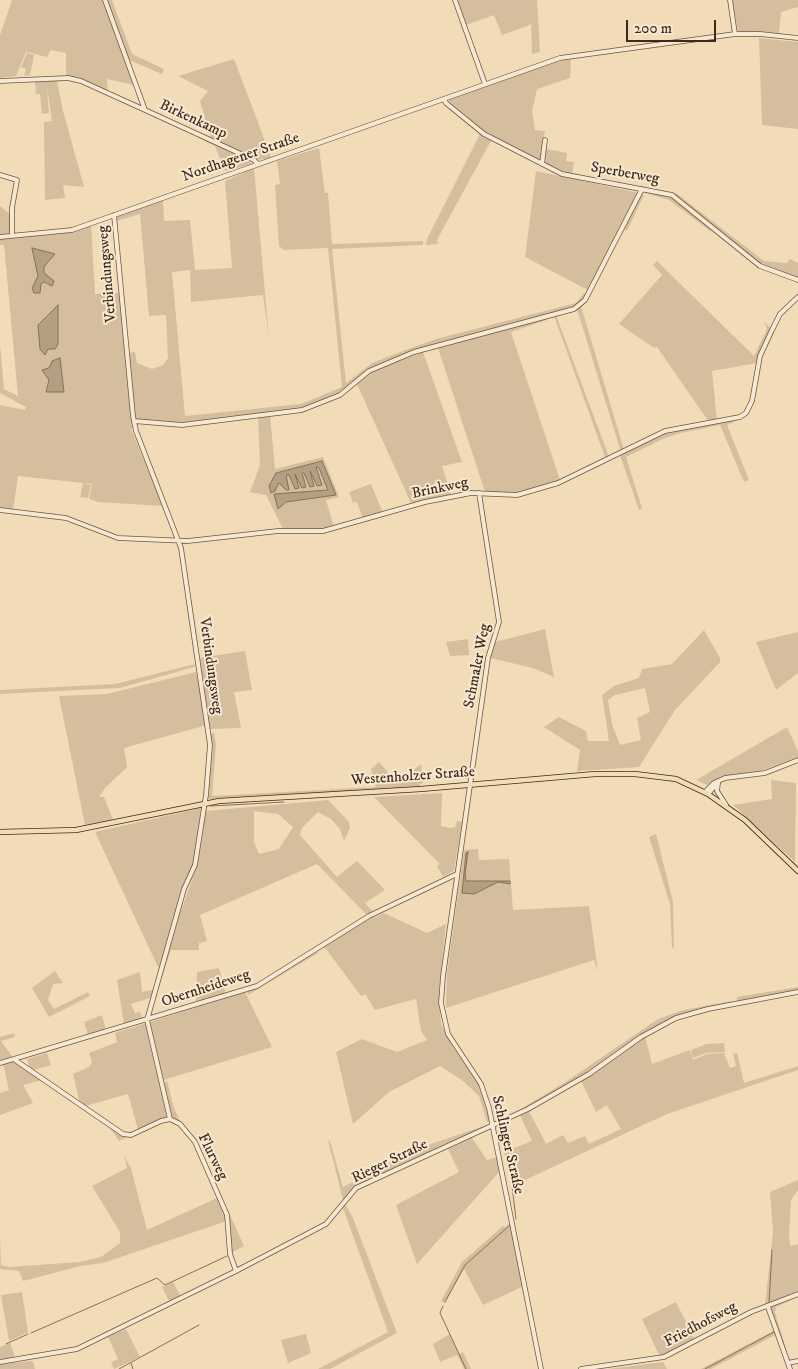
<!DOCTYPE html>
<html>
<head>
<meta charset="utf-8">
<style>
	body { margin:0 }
	#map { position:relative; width:798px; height:1369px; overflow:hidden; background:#f2dcb8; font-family:"IM FELL DW Pica",serif }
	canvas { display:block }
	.scale { position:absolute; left:626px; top:20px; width:90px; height:22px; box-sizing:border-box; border:2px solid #3f291b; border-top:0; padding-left:6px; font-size:15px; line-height:18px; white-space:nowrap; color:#3f291b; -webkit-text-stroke:4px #f7e8d1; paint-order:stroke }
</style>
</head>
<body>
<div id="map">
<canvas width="798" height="1369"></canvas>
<div class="scale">200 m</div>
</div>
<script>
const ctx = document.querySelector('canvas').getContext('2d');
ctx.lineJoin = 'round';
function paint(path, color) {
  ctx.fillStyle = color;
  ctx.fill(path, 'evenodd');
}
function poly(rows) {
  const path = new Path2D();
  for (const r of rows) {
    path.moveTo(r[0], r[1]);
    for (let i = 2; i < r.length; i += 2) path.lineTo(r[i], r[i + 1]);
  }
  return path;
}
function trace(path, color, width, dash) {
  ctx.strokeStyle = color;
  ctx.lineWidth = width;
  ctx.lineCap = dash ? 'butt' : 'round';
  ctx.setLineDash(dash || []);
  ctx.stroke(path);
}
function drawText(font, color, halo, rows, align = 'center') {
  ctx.font = font + ' "IM FELL DW Pica",serif';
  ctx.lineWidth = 4;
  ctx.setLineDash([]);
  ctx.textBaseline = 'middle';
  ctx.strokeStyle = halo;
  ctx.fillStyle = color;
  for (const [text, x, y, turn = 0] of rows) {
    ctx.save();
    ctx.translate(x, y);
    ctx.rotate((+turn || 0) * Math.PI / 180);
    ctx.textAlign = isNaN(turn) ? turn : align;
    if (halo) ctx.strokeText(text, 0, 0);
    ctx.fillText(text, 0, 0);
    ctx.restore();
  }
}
paint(poly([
	[12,0,104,0,134,85,107,79,108,92,81,79,66,76,66,53,51,50,47,57,26,52,16,76,0,78,0,35],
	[107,0,112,0,132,54,164,69,162,74,129,60],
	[456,0,537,0,540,52,532,54,531,21,530,25,502,35,494,15,466,25],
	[732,0,798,0,798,7,781,12,779,33,738,31],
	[759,38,798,42,798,129,762,125],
	[27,53,34,55,30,75,24,76,26,69,21,67],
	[234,59,256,117,271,158,257,160,211,138,200,101,208,91,178,76],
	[571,59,570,78,537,89,532,111,535,130,545,131,540,162,486,132,449,101,448,99,547,63],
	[46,79,70,80,57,82,63,111,84,187,63,185,65,198,45,200,44,122,52,121,47,87,49,113,42,114,40,94,36,94,35,81],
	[481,132,492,139,437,240,438,244,426,245,427,239],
	[199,136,250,160,251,164,225,171,215,146,199,138],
	[319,148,325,193,328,193,332,244,423,241,423,245,332,249,346,383,372,363,411,348,436,339,576,303,584,293,587,295,581,304,574,308,409,353,363,373,339,394,302,409,183,423,135,420,129,353,135,352,137,363,152,369,163,365,168,358,166,315,149,316,140,214,116,221,116,216,163,199,164,221,190,220,195,270,232,268,225,181,254,168,269,339,263,295,191,302,190,270,172,272,185,416,301,404,342,387,328,248,284,250,279,246,275,185,280,184,277,161],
	[546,149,567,153,566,161,574,162,572,175,545,163],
	[536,171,639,193,588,292,586,289,525,257],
	[646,191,671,196,714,230,710,231,669,200,645,193],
	[641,193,644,195,627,231,623,228],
	[676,193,764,261,787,263,790,259,798,263,798,279,760,265,674,195],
	[0,206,11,215,10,234,0,235],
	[91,224,95,294,120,293,133,429,131,429,163,506,98,502,89,499,92,484,83,483,91,485,88,498,80,497,83,483,18,476,13,510,0,508,0,405,25,410,26,407,0,393,0,345,4,389,18,396,4,245,0,245,0,238,70,232],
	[33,249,52,260,44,266,44,273,52,286,44,282,32,288,38,276],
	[58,305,40,348,45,317],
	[49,380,64,392,46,392],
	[657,261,754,356,767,329,764,321,771,329,757,363,712,371,717,421,709,422,657,347,654,348,619,324,662,275,653,265],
	[581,306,624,450,621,452,577,309],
	[556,315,609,457,589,466,587,466,605,457,554,316],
	[546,318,547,320,511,332,560,480,517,493,485,492,438,348],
	[423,352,462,462,442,466,451,495,411,503,356,382,374,370],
	[270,415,275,469,323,457,339,497,326,500,334,527,316,530,283,529,266,495,250,492,260,465,258,416],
	[322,461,335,495,286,502,274,494,328,490,319,467,316,467,322,484,317,486,311,471,314,486,310,487,304,472,301,473,306,486,302,488,295,473,293,474,299,488,295,489,289,475,285,475,286,490,279,483,277,473],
	[733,419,736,420,734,422,727,425,749,480,744,482,720,425,681,433,665,438,626,457,642,508,639,510,620,455,668,431],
	[371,484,383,513,363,519,357,502,353,503,349,492],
	[545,629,554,677,533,668,490,658,495,642],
	[704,630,720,658,720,662,675,710,639,767,577,771,580,750,544,727,559,717,586,731,588,741,609,741,602,695,614,686,639,678,642,669,672,664],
	[645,688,650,712,637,718,641,740,620,745,612,724,608,700,615,695],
	[798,632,798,673,776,690,756,642],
	[468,639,469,655,450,656,446,642],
	[245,651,252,690,234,692,241,728,209,729,200,658],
	[195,664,194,667,120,688,0,694,0,690,115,684],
	[196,672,207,725,124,748,127,767,105,788,99,797,104,797,113,820,85,825,59,696,107,694],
	[787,727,798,751,798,757,752,774,725,777,707,785,696,780],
	[214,732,216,746,212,796,376,787,371,769,379,762,397,783,421,764,423,783,420,784,420,787,209,799,207,796,210,735],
	[771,780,796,783,795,862,733,805,772,799],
	[442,793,441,826,451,828,455,827,457,821,462,822,454,871,443,877,437,866,440,864,374,797],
	[328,800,349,822,350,828,344,841,340,829,331,819,318,812,302,828,300,835,337,877,357,861,385,890,365,903,373,912,367,915,317,864,200,915,207,941,199,943,199,950,171,950,149,1016,172,935,198,864,206,811],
	[254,811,278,814,293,827,279,849,259,854,254,842],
	[201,808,194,864,171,926,160,966,158,967,95,832],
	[656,834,673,902,674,947,672,948,670,904,649,837],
	[478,849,479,860,509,859,513,910,589,906,598,972,594,960,446,1008,447,973,464,850],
	[384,913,427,933,446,924,439,991,441,1024,452,1046,479,1085,491,1122,487,1122,479,1096,463,1081,440,1066,389,1092,353,1124,336,1052,362,1039,397,1052,427,1040,421,1031,416,999,375,1010,365,994,361,996,326,949,322,947,371,917,376,917],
	[317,950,318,953,248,995,247,992],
	[219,968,226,995,196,1003,197,972],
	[55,971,63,983,53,984,48,1000,54,1009,88,992,90,996,49,1017,32,988],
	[140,972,142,992,156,989,153,997,131,1004,135,1013,140,1012,143,1019,124,1025,117,980],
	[798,987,798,991,737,1002,737,997],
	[245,992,272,1047,160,1081,168,1118,138,1130,128,1094,85,1106,79,1100,73,1074,89,1067,92,1062,89,1053,117,1042,115,1033],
	[732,1001,733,1003,709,1007,664,1022,588,1073,527,1109,504,1119,564,1083,658,1019,683,1010],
	[102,1015,106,1030,88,1035,84,1022],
	[14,1033,15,1037,1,1041,14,1059,0,1062,0,1037],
	[645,1036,652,1064,690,1050,693,1060,707,1054,724,1053,730,1068,736,1066,733,1054,737,1053,744,1083,798,1066,798,1070,667,1114,512,1186,504,1152,532,1141,520,1115,529,1111,546,1144,563,1135,568,1143,585,1136,589,1144,621,1129,607,1105,596,1112,581,1081],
	[724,1043,725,1052,706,1053,693,1058,691,1050,707,1044],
	[47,1053,51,1065,34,1070,29,1066,27,1059],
	[15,1061,42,1080,23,1085,33,1103,0,1115,0,1093,9,1090,3,1064],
	[167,1081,174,1108,181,1123,171,1118,163,1083],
	[62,1092,123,1135,132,1135,119,1141,110,1128,59,1093],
	[487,1125,488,1127,355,1187,343,1200,328,1140,330,1141,343,1187,419,1148],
	[472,1138,487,1160,497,1157,500,1171,417,1264,396,1205,459,1172,448,1149],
	[124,1156,131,1168,147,1230,217,1198,226,1216,224,1222,103,1263,81,1266,23,1281,19,1271,0,1269,0,1232,1,1265,9,1267,80,1262,101,1257,120,1243,120,1232,92,1186,127,1168],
	[798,1180,798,1190,791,1200,789,1235,790,1246,798,1244,798,1292,765,1305,773,1232,770,1192],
	[345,1204,353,1218,397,1333,330,1369,318,1369,388,1332,343,1208],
	[230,1215,244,1246,231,1253,230,1236],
	[511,1222,524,1286,483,1305,464,1269,445,1303,441,1301,462,1262,503,1226,506,1227],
	[173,1282,181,1297,170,1303,162,1287],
	[22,1292,28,1332,9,1341,1,1295],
	[798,1295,798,1297,776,1307,775,1312,787,1352,785,1353,769,1307],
	[676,1302,695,1340,660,1357,642,1319],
	[126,1329,140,1357,114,1369,111,1362,118,1359,108,1337],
	[775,1330,777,1334,711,1369,701,1369],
	[306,1334,311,1353,288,1363,281,1340],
	[450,1334,459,1354,463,1352,471,1369,464,1369,457,1355,440,1362,433,1344],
	[10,1343,16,1360,0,1361,0,1347],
	[33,1361,35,1369,0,1369,0,1364],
	[663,1362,667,1369,608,1369]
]), '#d4be9d');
const water = poly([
	[32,248,55,254,44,267,44,273,54,281,52,286,44,282,41,284,40,293,34,293,32,288,38,276,32,248],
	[58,305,58,344,55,349,48,349,45,355,40,349,38,325,58,305],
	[60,358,64,392,46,392,49,380,42,370,49,368,52,361,60,358],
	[322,461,336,495,286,502,278,509,274,494,328,490,319,468,316,467,322,485,317,486,310,471,314,486,310,487,304,473,302,473,306,487,302,488,295,474,299,488,295,489,289,475,286,475,289,490,286,490,279,483,275,491,271,493,269,486,276,473,322,461],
	[468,852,465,875,466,881,510,881,510,884,498,882,474,894,462,893,466,853,468,852]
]);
paint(water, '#b59f83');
trace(water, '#867059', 1);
trace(poly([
	[211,806,284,802],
	[516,1180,512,1186,516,1219],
	[445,1302,465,1265,510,1225],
	[769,1304,772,1250],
	[443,1306,440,1313,466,1369],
	[775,1321,778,1330],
	[31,1333,157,1278,165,1285,227,1256],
	[6,1344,28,1334],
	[131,1363,133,1369],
	[119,1369,199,1325],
	[705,1369,774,1332]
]), '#867059', 1);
const minor = poly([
	[105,0,145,110,254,160,258,164],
	[455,0,485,84],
	[730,0,735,34],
	[0,81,68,78,81,81,145,110],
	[444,99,446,103,484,134,562,174,672,195,760,266,798,280],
	[542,164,545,140],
	[0,175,17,180,12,208,12,236],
	[114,215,133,416,136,431,181,548,210,745,206,795,195,865,184,889,147,1020,170,1119],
	[0,237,72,230,560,58,735,34,760,34,798,38],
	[134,421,182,425,302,410,340,395,369,371,414,352,574,309,585,300,642,189],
	[479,493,499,622,488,658,443,976,441,1003,448,1034,481,1084,489,1108,541,1369],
	[0,510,66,518,118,538,188,541,278,531,323,531,425,502,471,493,517,495,558,483,665,431,740,417,746,413,752,401,760,356,772,330,780,314,798,297],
	[718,783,717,791,726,805],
	[705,792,714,783,725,778,765,773,798,760],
	[708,794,717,784],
	[15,1060,123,1134,131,1135,161,1121,170,1119,180,1124,195,1142,227,1215,230,1254,236,1271],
	[0,1063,257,986,369,916,457,874],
	[768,1307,790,1369],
	[0,1362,77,1349,236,1271,326,1224,356,1188,528,1109,589,1074,641,1037,676,1018,708,1009,798,992],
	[788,1363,798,1361],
	[581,1369,664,1357,751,1312,798,1294]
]);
const major = poly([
	[0,832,76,830,219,801,421,789,595,774,635,774,676,779,708,794,745,820,798,871]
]);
trace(minor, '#6c5642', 5.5);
trace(major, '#3f291b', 6);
trace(minor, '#f7e8d1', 4);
trace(major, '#f2dcb8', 4.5);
drawText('15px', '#3f291b', '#f7e8d1', [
	["Birkenkamp",193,120,25],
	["Nordhagener Straße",241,158,-19],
	["Sperberweg",625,174,10],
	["Verbindungsweg",108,274,-95],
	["Brinkweg",440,489,-12],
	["Verbindungsweg",210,666,82],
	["Schmaler Weg",478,666,-79],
	["Westenholzer Straße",413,777,-4],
	["Obernheideweg",206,989,-18],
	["Schlinger Straße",507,1145,77],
	["Flurweg",212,1157,64],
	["Rieger Straße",390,1162,-26],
	["Friedhofsweg",701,1325,-28]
]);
</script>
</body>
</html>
